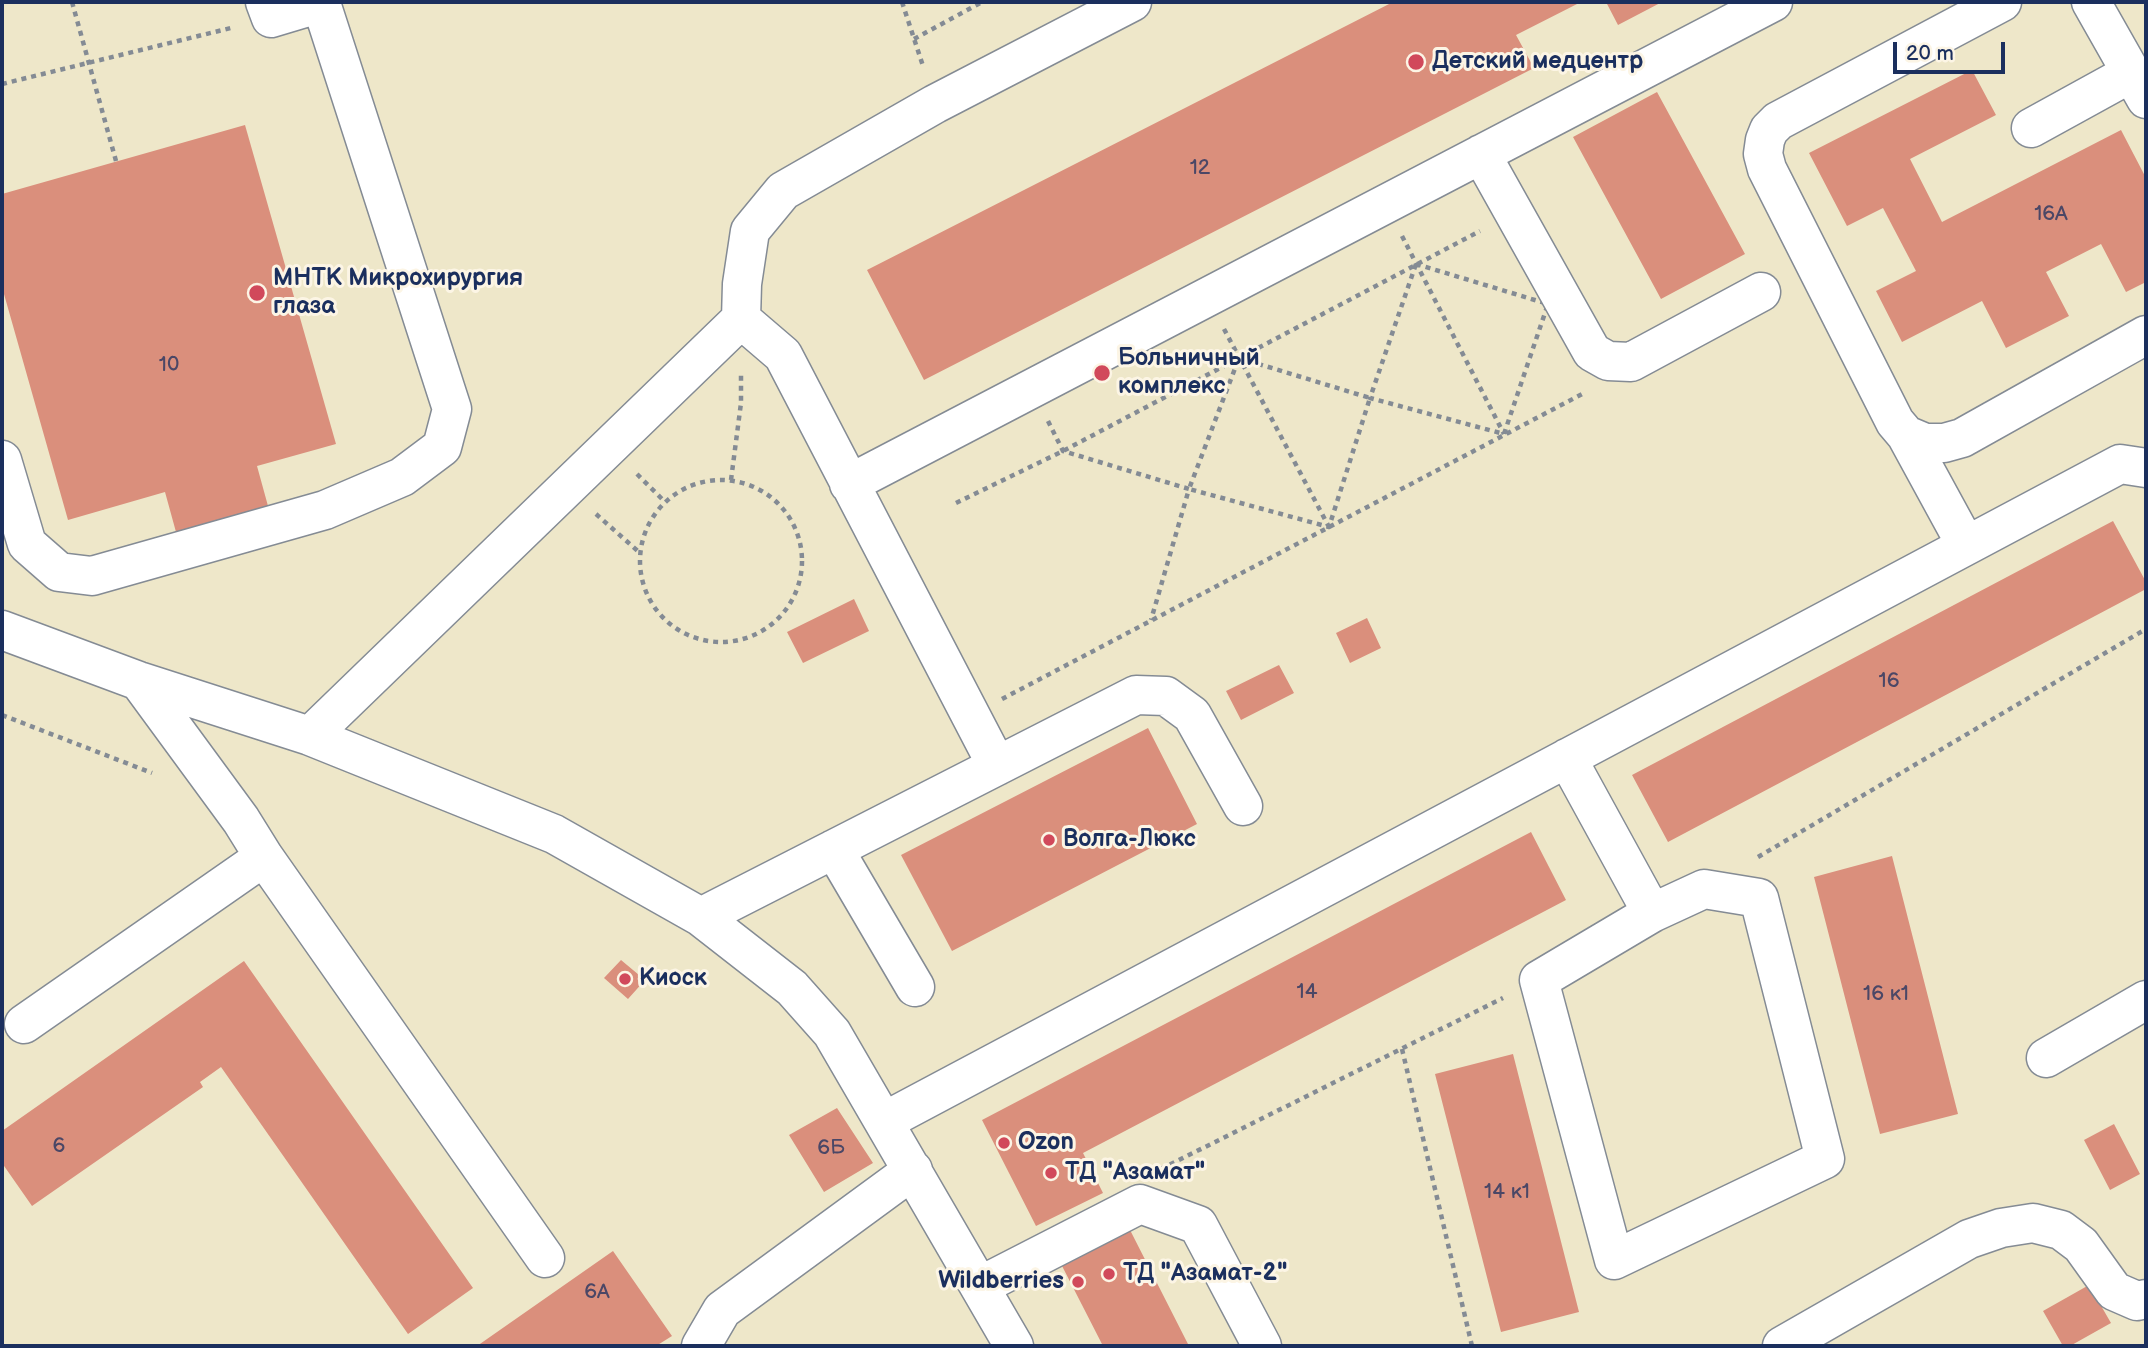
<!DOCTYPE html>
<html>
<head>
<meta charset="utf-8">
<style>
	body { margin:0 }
	#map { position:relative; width:2148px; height:1348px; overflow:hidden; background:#eee7c9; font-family:"Balsamiq Sans",sans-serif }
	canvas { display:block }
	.frame { position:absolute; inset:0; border:4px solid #1b2f5e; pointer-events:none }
	.scale { position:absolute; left:1893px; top:42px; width:112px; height:32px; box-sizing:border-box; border:4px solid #1b2f5e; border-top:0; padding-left:9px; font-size:21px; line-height:24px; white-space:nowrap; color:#1b2f5e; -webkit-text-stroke:5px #fcf5e5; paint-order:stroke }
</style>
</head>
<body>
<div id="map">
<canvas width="2148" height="1348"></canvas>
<div class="frame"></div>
<div class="scale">20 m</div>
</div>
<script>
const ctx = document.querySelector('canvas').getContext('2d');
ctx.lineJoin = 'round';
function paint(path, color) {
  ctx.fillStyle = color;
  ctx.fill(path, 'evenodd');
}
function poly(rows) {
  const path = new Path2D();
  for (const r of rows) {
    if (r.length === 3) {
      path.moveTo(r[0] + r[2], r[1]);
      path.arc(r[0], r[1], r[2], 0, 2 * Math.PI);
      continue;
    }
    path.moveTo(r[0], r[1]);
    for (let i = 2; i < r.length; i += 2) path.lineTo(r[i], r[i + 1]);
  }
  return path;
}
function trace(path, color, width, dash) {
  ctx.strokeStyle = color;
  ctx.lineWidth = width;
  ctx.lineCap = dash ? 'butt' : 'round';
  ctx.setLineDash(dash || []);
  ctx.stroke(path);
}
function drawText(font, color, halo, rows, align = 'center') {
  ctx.font = font + ' "Balsamiq Sans",sans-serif';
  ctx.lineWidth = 6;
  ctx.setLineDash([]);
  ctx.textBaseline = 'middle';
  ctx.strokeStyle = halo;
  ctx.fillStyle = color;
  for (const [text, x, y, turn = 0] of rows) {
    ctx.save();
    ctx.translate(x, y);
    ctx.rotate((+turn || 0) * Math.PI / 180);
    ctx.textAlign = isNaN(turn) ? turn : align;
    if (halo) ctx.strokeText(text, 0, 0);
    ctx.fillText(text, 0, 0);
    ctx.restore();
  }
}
paint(poly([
	[1393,2,1581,2,1516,35,1534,68,924,380,867,270],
	[1606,2,1662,2,1618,25],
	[1972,70,1996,115,1910,159,1942,222,2121,130,2146,178,2146,282,2126,292,2101,244,2046,272,2069,316,2006,348,1982,301,1902,342,1876,291,1916,271,1883,208,1847,226,1809,153],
	[1657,92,1745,254,1661,299,1573,137],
	[245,125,336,444,257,466,268,506,176,532,165,492,68,520,2,287,2,194],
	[2113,521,2146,582,2146,589,1668,842,1632,775],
	[854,599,869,631,803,663,787,632],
	[1367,618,1381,648,1350,663,1336,633],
	[1279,665,1294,693,1241,720,1226,691],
	[1148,728,1197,824,952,951,901,855],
	[1531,832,1566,900,1083,1153,1103,1193,1036,1226,982,1120],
	[1892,856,1958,1114,1880,1134,1814,877],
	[621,960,645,980,628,999,604,978],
	[244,961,473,1288,408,1334,221,1067,200,1082,203,1087,32,1206,2,1163,2,1131],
	[1513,1054,1579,1312,1501,1332,1435,1074],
	[837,1108,873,1163,824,1192,789,1135],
	[2114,1124,2140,1174,2110,1190,2084,1140],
	[1129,1228,1189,1346,1103,1346,1060,1262],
	[613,1251,672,1336,656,1346,477,1346],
	[2089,1285,2111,1323,2070,1346,2063,1346,2043,1311]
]), '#da8f7c');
const minor = poly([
	[2002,2,1778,121,1769,130,1765,140,1763,154,1767,169,1895,422,1906,435,1925,443,1944,443,1962,438,2146,335],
	[2091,2,2146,99],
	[2031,128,2131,73],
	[1481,154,1592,352,1608,361,1631,362,1761,292],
	[741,319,783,355,997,766],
	[1906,435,1966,545],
	[2,460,27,544,59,572,92,576,325,510,402,477,442,447,452,409,321,3,271,18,265,2],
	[849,484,1773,2],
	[2,630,139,681,310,736,554,834,701,917,792,988,832,1033,1014,1346],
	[139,681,241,820,264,857,545,1258],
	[310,736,741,319,742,284,750,231,783,191,935,104,1132,2],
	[1567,758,1652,913,1704,889,1759,898,1825,1159,1614,1260,1539,980,1652,913],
	[834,849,915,987],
	[701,917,1136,695,1166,696,1192,715,1243,806],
	[24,1024,264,857],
	[2046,1058,2146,1000],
	[885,1121,2120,464,2146,468],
	[980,1286,1140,1204,1198,1225,1262,1346],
	[701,1346,722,1310,913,1170],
	[1782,1346,1969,1239,2001,1228,2033,1223,2061,1230,2081,1245,2114,1291,2137,1301,2146,1299]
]);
trace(minor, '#848b94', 41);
trace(poly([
	[72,2,116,161],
	[902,2,923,66],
	[914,39,982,2],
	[2,84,235,27],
	[1402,236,1504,434],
	[1416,264,1548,304,1504,434,1370,398,1416,264],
	[1224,329,1329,527],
	[1239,358,1370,398,1329,527,1189,489,1239,358],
	[1048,421,1063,451,1189,489,1151,620],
	[637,474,664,501],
	[731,480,741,403,741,373],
	[721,561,81],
	[956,503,1063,451,1480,231],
	[596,514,640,553],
	[1002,699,1586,392],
	[2,715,152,773],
	[1758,857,2146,629],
	[1402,1049,1472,1346],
	[1161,1169,1503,998]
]), '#848b94', 4.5, [5, 5]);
trace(minor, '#fff', 38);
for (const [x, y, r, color] of [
	[1416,62,9,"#d1495b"],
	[257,293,9,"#d1495b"],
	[1102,373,9,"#d1495b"],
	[1049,840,7,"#d1495b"],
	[625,979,7,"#d1495b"],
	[1004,1143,7,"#d1495b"],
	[1051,1173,7,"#d1495b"],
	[1109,1274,7,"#d1495b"],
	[1078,1282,7,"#d1495b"]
]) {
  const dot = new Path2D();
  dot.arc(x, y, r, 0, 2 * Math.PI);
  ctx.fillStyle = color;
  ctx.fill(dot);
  trace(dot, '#fcf5e5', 2.5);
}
drawText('21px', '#4b4766', null, [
	["12",1200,169],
	["16А",2051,215],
	["10",169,366],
	["16",1889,682],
	["14",1307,993],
	["16 к1",1886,995],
	["6",59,1147],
	["6Б",831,1149],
	["14 к1",1507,1193],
	["6А",597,1293]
]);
drawText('bold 24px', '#1b2f5e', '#fcf5e5', [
	["Детский медцентр",1432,62],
	["МНТК Микрохирургия",273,279],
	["глаза",273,307],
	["Больничный",1118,359],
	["комплекс",1118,387],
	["Волга-Люкс",1063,840],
	["Киоск",639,979],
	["Ozon",1018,1143],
	["ТД \"Азамат\"",1065,1173],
	["ТД \"Азамат-2\"",1123,1274],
	["Wildberries",1064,1282,"right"]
], 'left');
</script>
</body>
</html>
